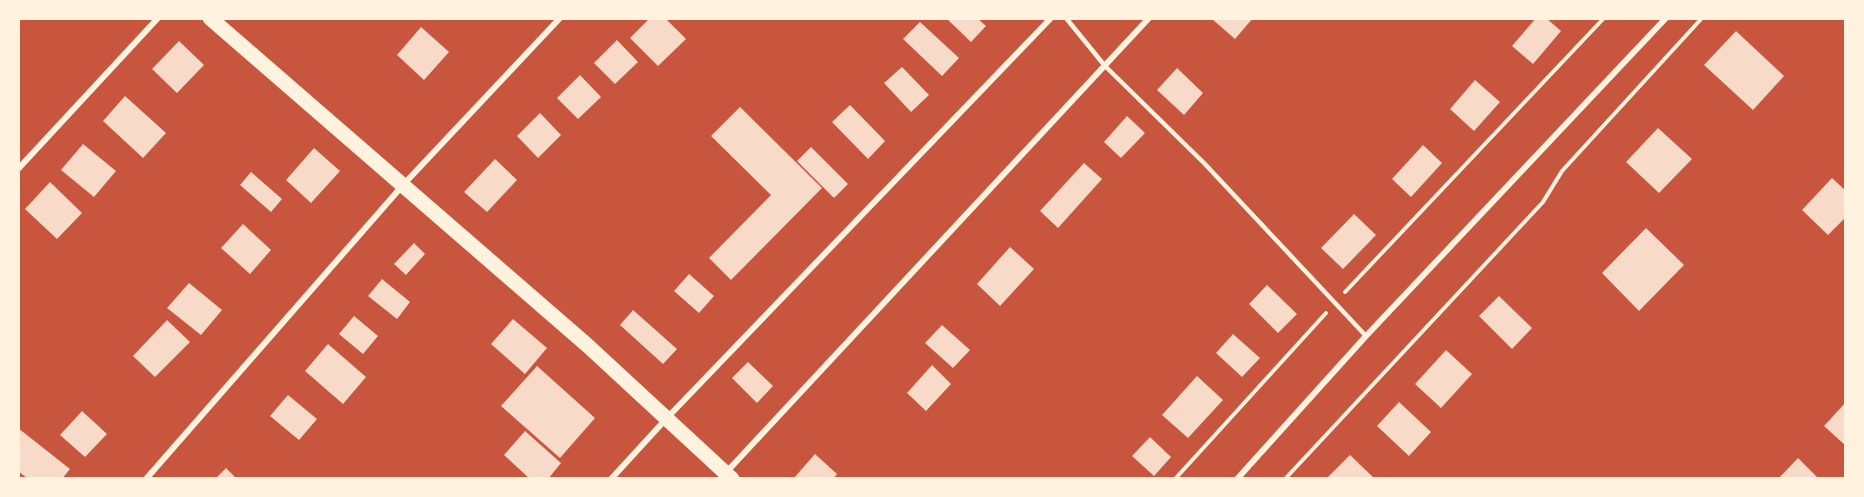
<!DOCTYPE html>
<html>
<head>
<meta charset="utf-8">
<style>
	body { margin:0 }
	#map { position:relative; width:1864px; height:497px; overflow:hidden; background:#c8553d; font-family:"IBM Plex Sans",sans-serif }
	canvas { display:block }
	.frame { position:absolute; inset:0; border:20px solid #fff3e0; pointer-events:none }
</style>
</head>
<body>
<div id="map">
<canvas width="1864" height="497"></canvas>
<div class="frame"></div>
</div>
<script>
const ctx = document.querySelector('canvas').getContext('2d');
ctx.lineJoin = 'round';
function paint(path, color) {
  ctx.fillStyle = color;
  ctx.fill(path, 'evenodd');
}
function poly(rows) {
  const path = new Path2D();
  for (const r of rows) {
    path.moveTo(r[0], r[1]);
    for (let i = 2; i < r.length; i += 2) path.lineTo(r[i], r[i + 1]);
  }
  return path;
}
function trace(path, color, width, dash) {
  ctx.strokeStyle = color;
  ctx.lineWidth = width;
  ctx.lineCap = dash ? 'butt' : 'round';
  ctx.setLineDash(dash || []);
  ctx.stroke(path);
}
paint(poly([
	[650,18,665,18,686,39,658,66,630,38],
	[946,18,977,18,986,26,971,42],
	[1214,18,1253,18,1235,39,1212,19],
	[1536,18,1546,18,1561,31,1533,64,1512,46],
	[920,22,959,58,942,76,903,39],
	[421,27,449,52,424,80,397,55],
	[1736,31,1784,76,1753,110,1704,65],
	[617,40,638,62,615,84,594,63],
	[179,41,204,65,177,93,152,69],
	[902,67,929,95,911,112,884,83],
	[1177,68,1203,93,1184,115,1157,90],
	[580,75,601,97,578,119,557,98],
	[1475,80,1500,102,1474,131,1450,109],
	[125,96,166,133,143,158,103,121],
	[850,105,885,141,868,159,832,122],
	[740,107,822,188,731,280,709,258,771,195,711,136],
	[540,113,561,135,538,158,517,136],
	[1127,116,1145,133,1121,158,1104,142],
	[1658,128,1692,159,1659,193,1626,162],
	[83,144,116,171,94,197,61,170],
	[1423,145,1442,163,1411,197,1392,179],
	[811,147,848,184,834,198,797,161],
	[314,148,340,171,311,203,286,180],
	[495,159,517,180,487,212,464,192],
	[1084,163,1102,179,1058,228,1040,211],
	[251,172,282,199,271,212,240,185],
	[1832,178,1846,191,1846,217,1828,235,1802,210],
	[50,182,82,213,57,239,25,209],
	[1354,214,1376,235,1343,269,1321,248],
	[243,224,271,250,250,274,221,248],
	[1646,228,1684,265,1639,311,1602,273],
	[414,243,425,254,406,275,394,264],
	[1010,247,1034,269,1000,306,977,284],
	[689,274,714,296,699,313,674,291],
	[382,279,410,302,397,319,368,296],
	[189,283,222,310,201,335,167,308],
	[1267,285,1297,314,1278,333,1249,304],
	[1499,296,1532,328,1512,349,1479,316],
	[633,310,677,349,663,364,620,325],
	[354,316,378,336,363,354,339,334],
	[513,319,547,348,525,374,491,344],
	[167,320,190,342,155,377,133,356],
	[942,325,970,350,953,368,925,343],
	[1233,334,1260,358,1242,377,1216,353],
	[328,344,366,377,343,404,305,371],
	[1446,350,1472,374,1441,408,1415,384],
	[748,362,773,386,757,403,732,378],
	[932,365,951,384,926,411,907,393],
	[537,366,595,418,560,458,501,406],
	[1197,376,1223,400,1188,438,1162,415],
	[288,395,317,419,299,440,270,416],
	[1399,402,1431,432,1409,456,1377,426],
	[1846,402,1846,446,1824,426],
	[82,411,107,434,85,457,60,435],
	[18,428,70,469,62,479,28,479,18,471],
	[525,431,561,463,548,479,530,479,504,455],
	[1150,437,1171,457,1154,476,1132,456],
	[815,454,837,474,833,479,793,479],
	[1350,455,1375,479,1330,479,1328,477],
	[1798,458,1819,479,1778,479],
	[226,468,237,479,215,479]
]), '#f7dbc8');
trace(poly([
	[1345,292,1604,18],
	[1175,479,1326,313],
	[1285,479,1543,202,1562,171,1702,18]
]), '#fff3e0', 4);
trace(poly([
	[1066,18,1105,66,1204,163,1366,336]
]), '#fff3e0', 4.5);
trace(poly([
	[18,169,158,18],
	[146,479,403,185,560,18],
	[611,479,666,419,1051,18],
	[720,479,1149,18],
	[1237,479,1366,336,1666,18]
]), '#fff3e0', 6);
trace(poly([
	[210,18,587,345,732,479]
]), '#fff3e0', 15);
</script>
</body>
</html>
